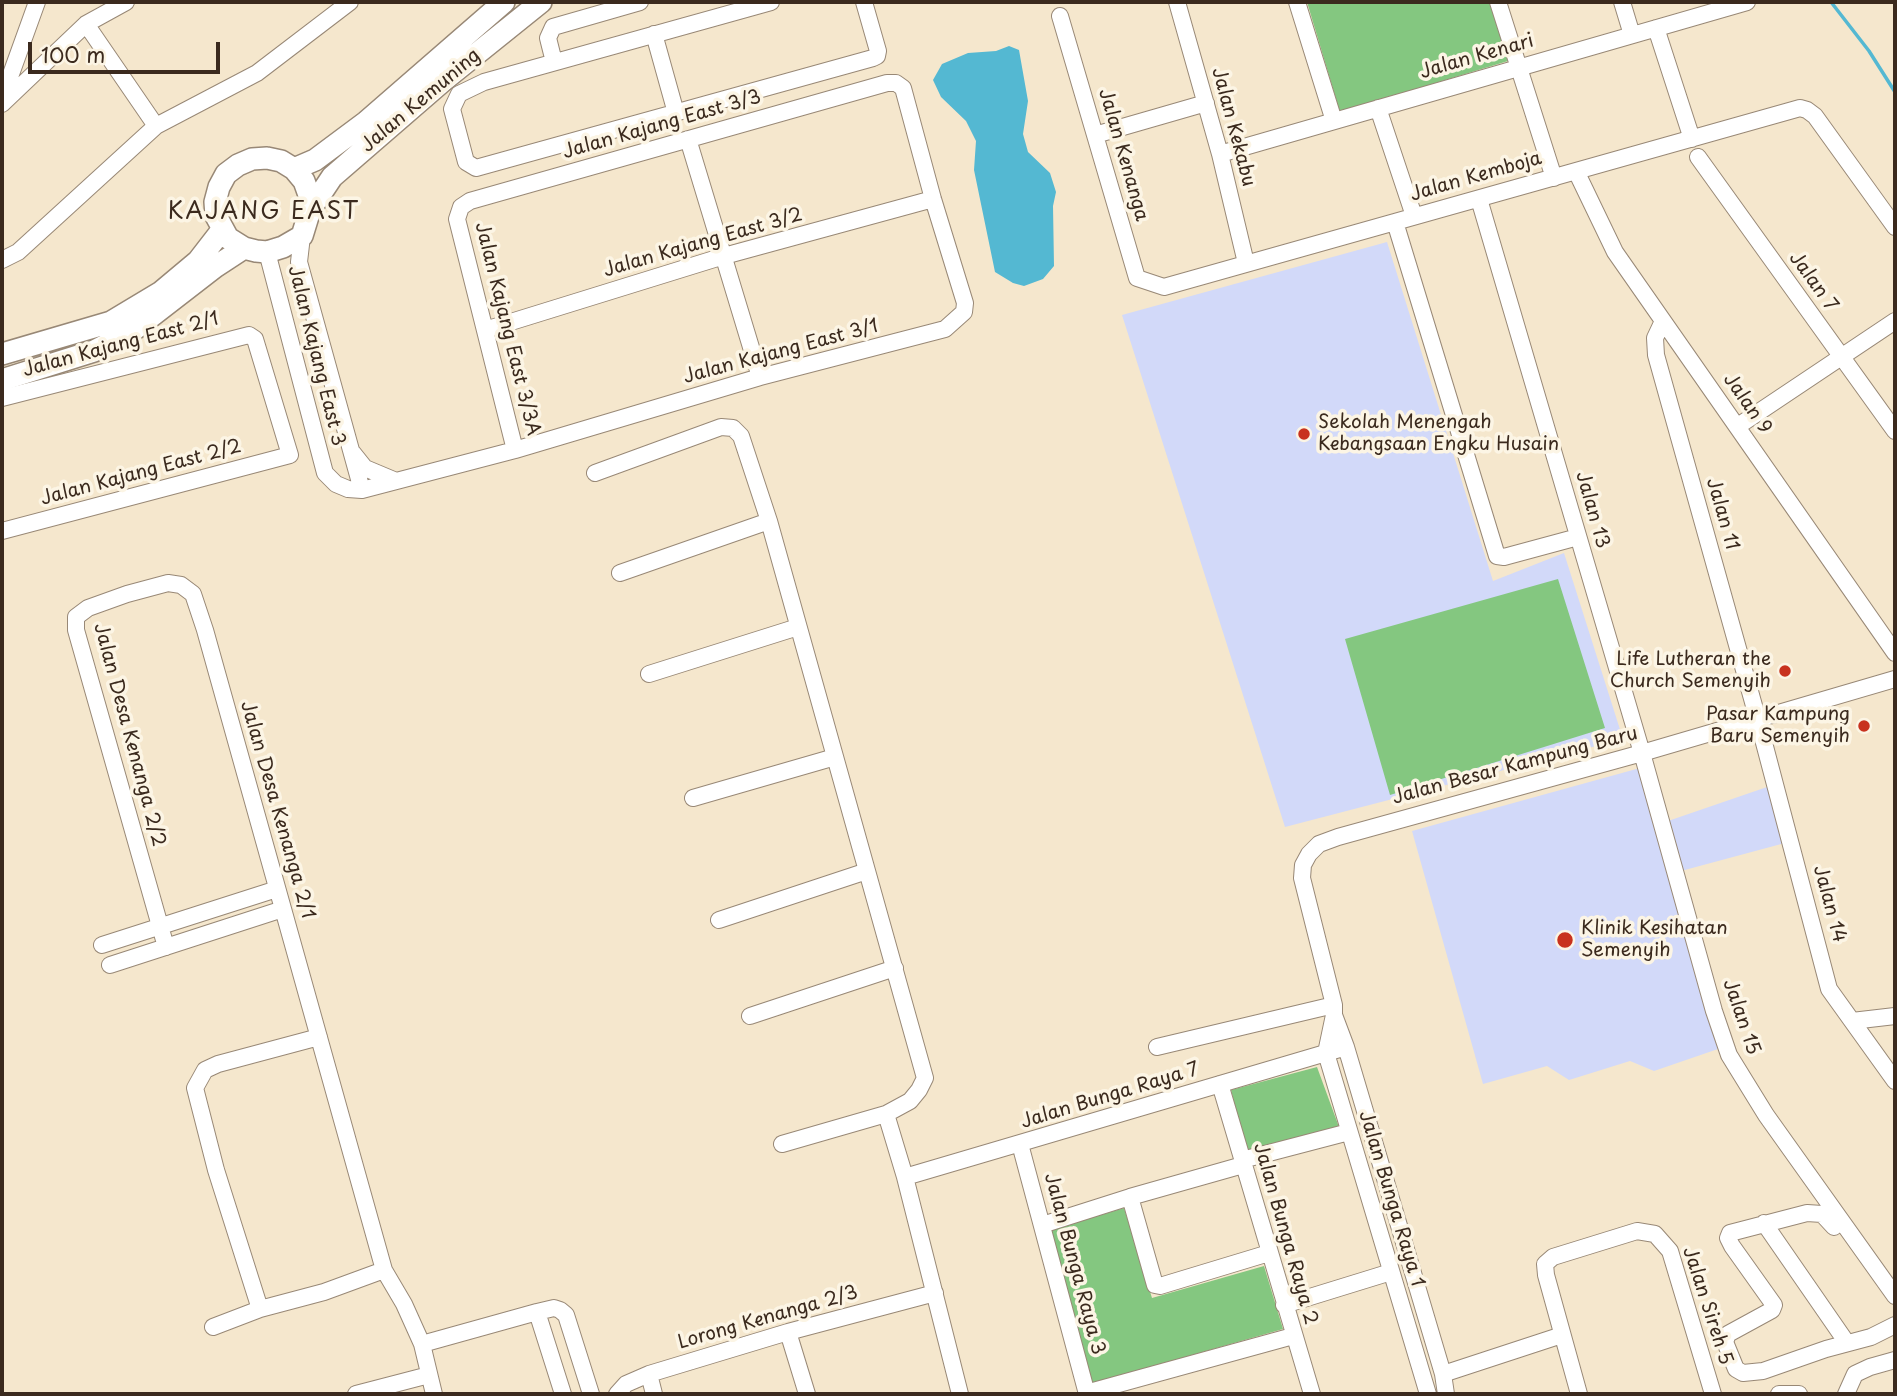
<!DOCTYPE html>
<html>
<head>
<meta charset="utf-8">
<style>
	body { margin:0 }
	#map { position:relative; width:1897px; height:1396px; overflow:hidden; background:#f5e7cd; font-family:"Playpen Sans",sans-serif }
	canvas { display:block }
	.frame { position:absolute; inset:0; border:4px solid #3b2a1e; pointer-events:none }
	.scale { position:absolute; left:28px; top:42px; width:192px; height:32px; box-sizing:border-box; border:4px solid #3b2a1e; border-top:0; padding-left:9px; font-size:21px; line-height:24px; white-space:nowrap; color:#3b2a1e; -webkit-text-stroke:5px #fcf5e5; paint-order:stroke }
</style>
</head>
<body>
<div id="map">
<canvas width="1897" height="1396"></canvas>
<div class="frame"></div>
<div class="scale">100 m</div>
</div>
<script>
const ctx = document.querySelector('canvas').getContext('2d');
ctx.lineJoin = 'round';
function paint(path, color) {
  ctx.fillStyle = color;
  ctx.fill(path, 'evenodd');
}
function poly(rows) {
  const path = new Path2D();
  for (const r of rows) {
    path.moveTo(r[0], r[1]);
    for (let i = 2; i < r.length; i += 2) path.lineTo(r[i], r[i + 1]);
  }
  return path;
}
function trace(path, color, width, dash) {
  ctx.strokeStyle = color;
  ctx.lineWidth = width;
  ctx.lineCap = dash ? 'butt' : 'round';
  ctx.setLineDash(dash || []);
  ctx.stroke(path);
}
function drawText(font, color, halo, rows, align = 'center') {
  ctx.font = font + ' "Playpen Sans",sans-serif';
  ctx.lineWidth = 7;
  ctx.setLineDash([]);
  ctx.textBaseline = 'middle';
  ctx.strokeStyle = halo;
  ctx.fillStyle = color;
  for (const [text, x, y, turn = 0] of rows) {
    ctx.save();
    ctx.translate(x, y);
    ctx.rotate((+turn || 0) * Math.PI / 180);
    ctx.textAlign = isNaN(turn) ? turn : align;
    if (halo) ctx.strokeText(text, 0, 0);
    ctx.fillText(text, 0, 0);
    ctx.restore();
  }
}
paint(poly([
	[1387,242,1493,581,1564,553,1623,739,1285,827,1122,315],
	[1640,768,1718,1049,1654,1071,1630,1061,1569,1080,1547,1066,1483,1084,1412,831],
	[1770,786,1785,843,1681,871,1668,821]
]), '#d2d9f9');
paint(poly([
	[1307,2,1490,2,1508,61,1340,112],
	[1558,579,1605,728,1390,795,1345,639],
	[1317,1067,1339,1127,1247,1153,1231,1090],
	[1124,1208,1152,1298,1264,1266,1283,1329,1091,1384,1051,1230]
]), '#84c780');
paint(poly([
	[1009,46,1019,50,1028,101,1023,134,1028,152,1050,173,1056,192,1053,206,1054,266,1043,279,1024,286,1013,283,995,272,974,170,976,141,966,121,941,97,933,80,942,64,968,53,996,51]
]), '#54b8d2');
trace(poly([
	[1831,2,1869,51,1895,92]
]), '#54b8d2', 3.5);
const street = poly([
	[771,2,484,82,459,94,452,109,466,162,476,168,873,58,877,56,878,51,864,2],
	[1177,2,1220,154,1246,263],
	[1297,2,1334,121],
	[1498,2,1554,178],
	[1622,2,1632,35],
	[1060,16,1137,278,1164,287,1800,108,1807,110,1815,116,1895,227],
	[86,24,156,126],
	[1656,28,1692,139],
	[654,34,676,113],
	[554,62,548,38,553,27,640,2],
	[2,99,37,2],
	[2,104,86,24,126,2],
	[1378,108,1414,216],
	[1095,135,1206,103],
	[688,139,760,377],
	[1220,154,1747,2],
	[1698,157,1895,431],
	[1576,171,1615,252,1895,653],
	[1479,199,1642,753,1714,1011,1729,1055,1766,1115,1895,1296],
	[1395,222,1497,556,1504,557,1578,537],
	[302,236,299,262,362,490],
	[267,252,325,473,336,484,348,489,362,490,515,450,760,377,945,329,964,312,965,303,933,199,903,88,896,83,887,83,470,201,461,207,457,219,515,450],
	[2,260,18,252,156,126,257,73,350,2],
	[1663,321,1655,338,1656,355,1758,720,1829,989,1895,1081],
	[485,330,724,256,933,199],
	[2,398,249,335,255,339,290,455,2,531],
	[1738,426,1895,321],
	[353,453,365,468,396,481],
	[595,473,721,427,733,428,741,436,769,521,925,1078,919,1090,910,1101,886,1114,782,1144],
	[620,573,769,521],
	[649,674,798,627],
	[693,798,835,757],
	[719,920,867,871],
	[102,945,277,889],
	[166,947,76,630,76,617,88,608,127,594,168,583,181,585,193,594,205,630,384,1270,404,1304,422,1344,434,1394],
	[110,965,283,909],
	[1334,1015,1346,1047,1443,1374,1446,1394],
	[750,1016,895,968],
	[1852,1021,1895,1016],
	[1157,1047,1334,1005],
	[1220,1084,1312,1394],
	[886,1114,905,1177,960,1394],
	[1020,1144,1087,1394],
	[1242,1160,1349,1132],
	[905,1177,1346,1047],
	[1130,1197,1155,1285,1160,1286,1269,1253],
	[1764,1223,1847,1343],
	[1042,1225,1130,1197,1243,1165],
	[1834,1227,1822,1214,1807,1213,1730,1233,1728,1238,1732,1246,1774,1305,1772,1310,1728,1334,1725,1342,1736,1369,1743,1373,1763,1371,1826,1349,1871,1337,1895,1325],
	[1284,1305,1391,1272],
	[260,1309,216,1170,195,1088,205,1070,218,1064,319,1037],
	[537,1312,563,1394],
	[213,1327,260,1309,324,1292,384,1270],
	[788,1332,807,1394],
	[422,1344,537,1312,554,1308,560,1310,566,1315,591,1394],
	[649,1374,654,1394],
	[1443,1374,1562,1335],
	[1086,1393,1293,1336],
	[356,1394,429,1375],
	[617,1394,626,1384,649,1374,788,1332,935,1293],
	[1428,1394,1326,1053,1334,1015,1334,1005,1302,878,1303,865,1309,854,1319,844,1338,837,1642,753,1895,679],
	[1579,1394,1546,1275,1545,1264,1553,1257,1637,1231,1655,1234,1670,1251,1713,1394],
	[1779,1394,1799,1394],
	[1846,1394,1855,1374,1870,1367,1895,1360]
]);
const secondary = poly([
	[267,158,281,161,294,169,304,181,309,195,310,210,302,236,283,247,267,252,256,251,244,248,228,238,216,216,215,202,219,187,226,174,238,165,252,159,267,158],
	[294,169,315,160,366,122,504,2],
	[310,210,332,177,444,80,541,2],
	[2,354,111,322,161,292,198,261,222,230],
	[2,380,94,351,131,332,215,267,244,248]
]);
trace(street, '#988876', 18);
trace(secondary, '#988876', 24);
trace(street, '#fff', 16);
trace(secondary, '#fff', 21);
for (const [x, y, r, color] of [
	[1304,434,7,"#c8321e"],
	[1785,671,7,"#c8321e"],
	[1864,726,7,"#c8321e"],
	[1565,940,9,"#c8321e"]
]) {
  const dot = new Path2D();
  dot.arc(x, y, r, 0, 2 * Math.PI);
  ctx.fillStyle = color;
  ctx.fill(dot);
  trace(dot, '#fcf5e5', 2.5);
}
drawText('19px', '#3b2a1e', '#fcf5e5', [
	["Jalan Kenari",1477,57,-16],
	["Jalan Kemuning",421,101,-40],
	["Jalan Kajang East 3/3",662,125,-16],
	["Jalan Kekabu",1233,127,75],
	["Jalan Kenanga",1123,155,74],
	["Jalan Kemboja",1476,177,-16],
	["Jalan Kajang East 3/2",703,243,-16],
	["Jalan 7",1813,282,54],
	["Jalan Kajang East 3/3A",507,329,76],
	["Jalan Kajang East 2/1",121,345,-15],
	["Jalan Kajang East 3/1",781,352,-15],
	["Jalan Kajang East 3",316,356,76],
	["Jalan 9",1747,404,55],
	["Jalan Kajang East 2/2",141,473,-15],
	["Jalan 13",1592,510,74],
	["Jalan 11",1722,514,74],
	["Jalan Desa Kenanga 2/2",129,735,75],
	["Jalan Besar Kampung Baru",1515,766,-15],
	["Jalan Desa Kenanga 2/1",277,810,74],
	["Jalan 14",1829,904,75],
	["Jalan 15",1741,1017,71],
	["Jalan Bunga Raya 7",1110,1096,-17],
	["Jalan Bunga Raya 1",1391,1199,73],
	["Jalan Bunga Raya 2",1285,1234,74],
	["Jalan Bunga Raya 3",1074,1264,75],
	["Jalan Sireh 5",1707,1306,72],
	["Lorong Kenanga 2/3",768,1318,-16]
]);
drawText('19px', '#3b2a1e', '#fcf5e5', [
	["Sekolah Menengah",1318,423],
	["Kebangsaan Engku Husain",1318,445],
	["Life Lutheran the",1771,660,"right"],
	["Church Semenyih",1771,682,"right"],
	["Pasar Kampung",1850,715,"right"],
	["Baru Semenyih",1850,737,"right"],
	["Klinik Kesihatan",1581,929],
	["Semenyih",1581,951]
], 'left');
ctx.letterSpacing = '2px';
drawText('23px', '#3b2a1e', '#fcf5e5', [
	["KAJANG EAST",264,213]
]);
ctx.letterSpacing = '0px';
</script>
</body>
</html>
